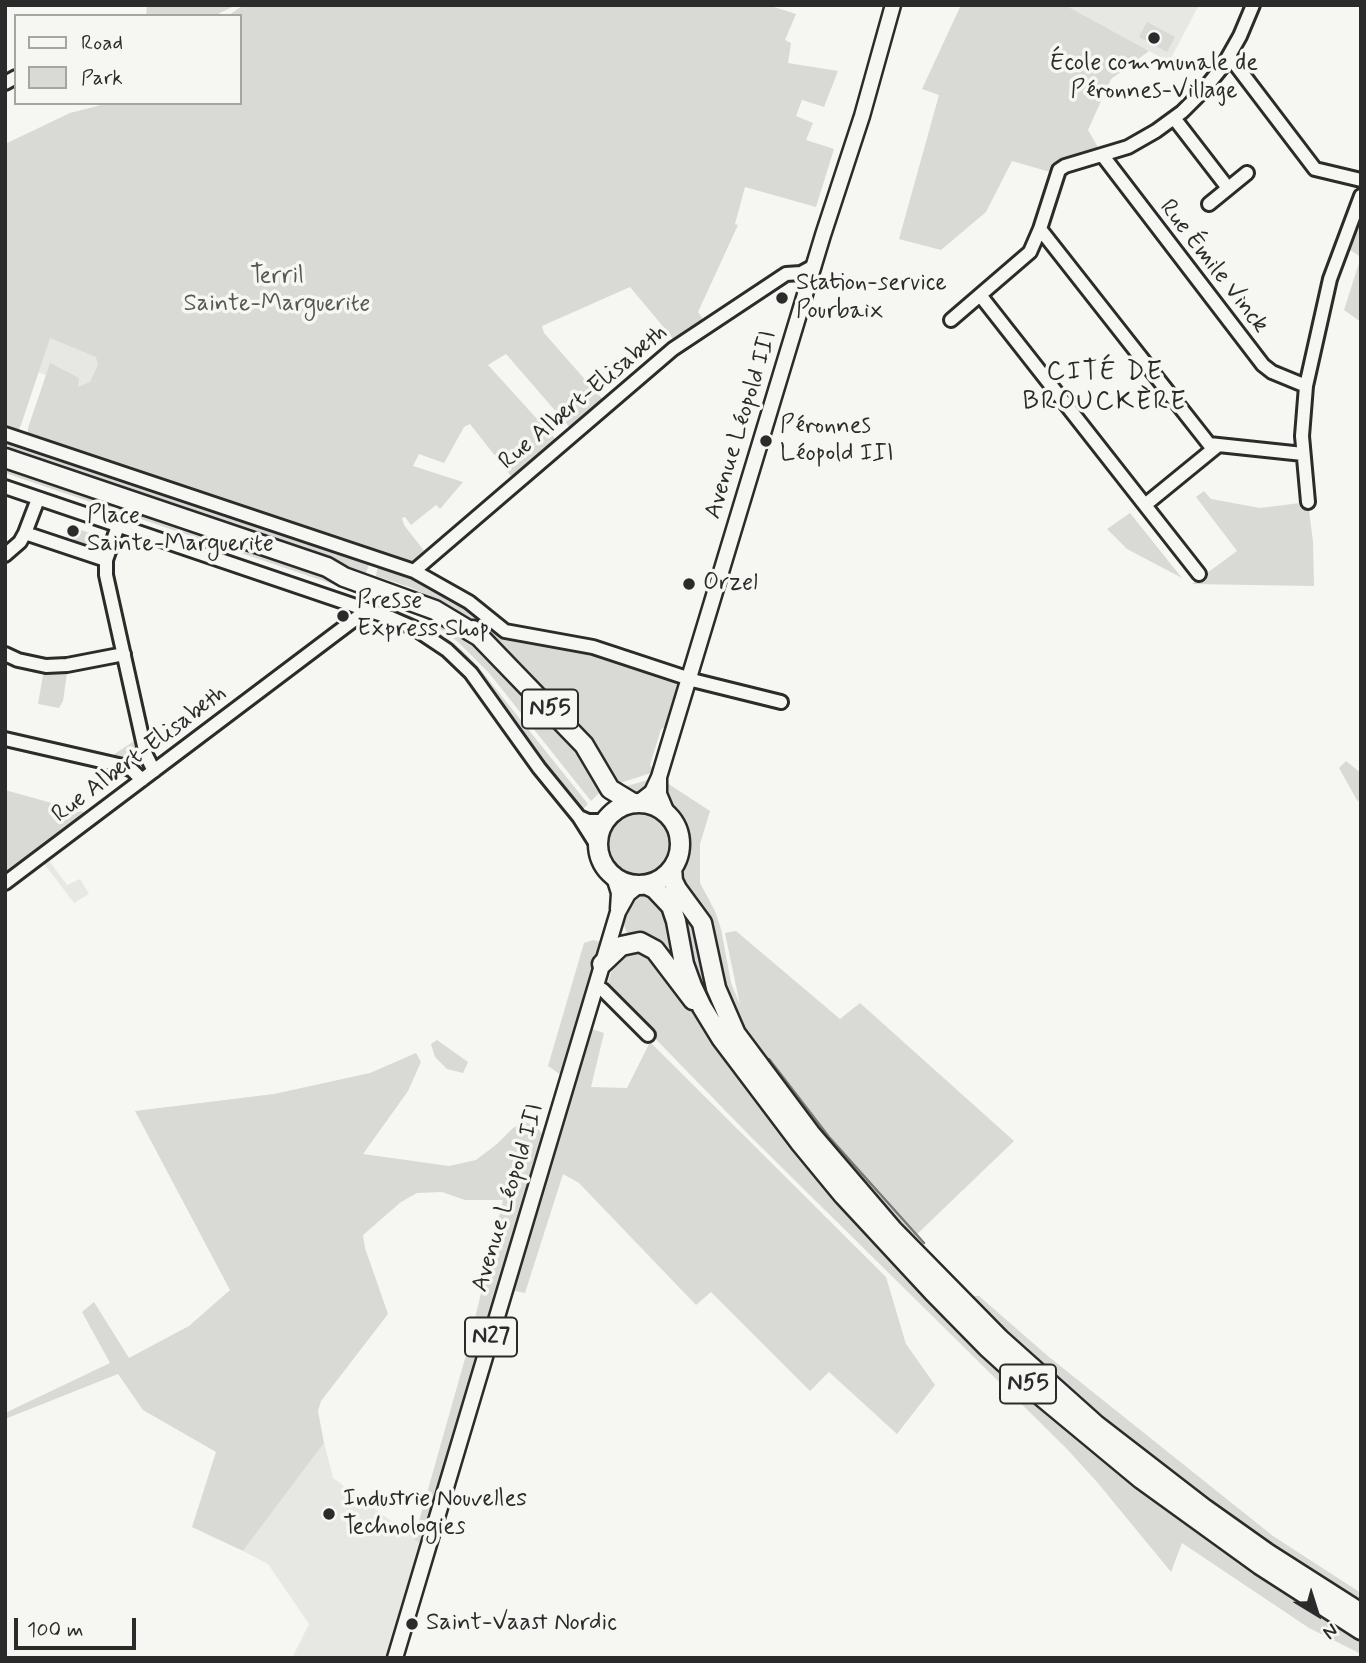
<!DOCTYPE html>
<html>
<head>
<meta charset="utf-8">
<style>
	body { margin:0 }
	#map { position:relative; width:1366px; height:1663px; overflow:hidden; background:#f6f6f2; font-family:Mynerve,sans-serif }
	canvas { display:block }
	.frame { position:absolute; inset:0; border:7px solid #2b2b2b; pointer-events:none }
	.legend { position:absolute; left:14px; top:14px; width:228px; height:91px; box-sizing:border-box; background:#f6f6f2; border:2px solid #a5a5a2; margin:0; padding:9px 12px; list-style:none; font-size:21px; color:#2b2b2b }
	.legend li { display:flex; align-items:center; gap:14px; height:35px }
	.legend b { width:35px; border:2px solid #a5a5a2 }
	.north { position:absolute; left:1282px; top:1579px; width:70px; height:70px; -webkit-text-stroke:5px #f6f6f2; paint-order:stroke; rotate:142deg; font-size:19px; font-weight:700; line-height:28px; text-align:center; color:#2b2b2b }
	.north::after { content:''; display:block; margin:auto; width:24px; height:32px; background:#2b2b2b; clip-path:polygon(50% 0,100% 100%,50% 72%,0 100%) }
	.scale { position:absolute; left:14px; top:1618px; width:122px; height:32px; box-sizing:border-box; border:4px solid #2b2b2b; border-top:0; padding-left:9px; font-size:21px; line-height:24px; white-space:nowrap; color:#2b2b2b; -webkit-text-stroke:5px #f6f6f2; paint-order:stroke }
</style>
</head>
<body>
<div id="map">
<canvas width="1366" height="1663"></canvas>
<div class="frame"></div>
<ul class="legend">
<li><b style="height:9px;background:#f6f6f2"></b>Road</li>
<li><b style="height:19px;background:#d9d9d5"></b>Park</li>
</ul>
<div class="north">N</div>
<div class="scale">100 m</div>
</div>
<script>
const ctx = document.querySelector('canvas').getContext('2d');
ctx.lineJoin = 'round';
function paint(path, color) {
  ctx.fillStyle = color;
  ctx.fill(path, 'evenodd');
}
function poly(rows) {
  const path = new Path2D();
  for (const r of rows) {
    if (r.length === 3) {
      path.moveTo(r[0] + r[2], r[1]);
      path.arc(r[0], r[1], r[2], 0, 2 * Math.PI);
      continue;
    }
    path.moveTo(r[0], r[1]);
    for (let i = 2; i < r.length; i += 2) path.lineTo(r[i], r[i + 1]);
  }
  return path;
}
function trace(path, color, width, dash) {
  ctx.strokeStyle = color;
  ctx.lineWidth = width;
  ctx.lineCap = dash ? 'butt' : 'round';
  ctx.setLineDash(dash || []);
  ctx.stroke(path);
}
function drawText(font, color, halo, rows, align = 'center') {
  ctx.font = font + ' Mynerve,sans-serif';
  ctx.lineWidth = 7;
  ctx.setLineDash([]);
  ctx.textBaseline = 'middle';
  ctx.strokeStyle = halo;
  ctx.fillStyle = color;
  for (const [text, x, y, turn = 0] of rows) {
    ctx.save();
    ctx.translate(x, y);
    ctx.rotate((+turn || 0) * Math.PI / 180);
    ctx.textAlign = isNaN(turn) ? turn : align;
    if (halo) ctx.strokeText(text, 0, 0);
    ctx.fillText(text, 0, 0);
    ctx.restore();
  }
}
paint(poly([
	[1065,5,1199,5,1169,62],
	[48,335,105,356,91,392,35,371],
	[44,854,67,885,80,879,89,894,74,903,39,857],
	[324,1443,333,1478,428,1548,395,1658,292,1658,309,1624,268,1564,243,1551]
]), '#e7e7e3');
paint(poly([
	[147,5,236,5,214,16,146,16],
	[243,5,775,5,774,7,796,14,785,40,791,43,788,63,838,71,824,107,802,100,796,116,813,123,806,140,834,149,816,207,745,187,735,224,738,225,698,312,705,322,676,342,630,287,542,326,544,333,605,402,572,430,506,354,488,365,558,442,514,480,470,424,464,427,444,463,419,454,413,466,463,482,440,509,436,505,411,525,405,517,402,518,404,525,425,552,417,559,408,563,28,437,28,428,50,363,79,378,78,387,90,382,98,365,96,357,50,338,21,425,18,431,5,431,5,144,70,113,109,103,240,103,240,16,228,16],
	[961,5,1065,5,1149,51,1111,79,1088,130,1103,156,1057,174,1012,161,986,212,941,250,899,239,939,95,922,89],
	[1147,22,1175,37,1167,52,1139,37],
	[1361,196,1361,322,1344,310,1361,257,1342,245],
	[5,438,370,562,366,573,314,558,5,453],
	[5,463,352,582,350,590,5,473],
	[38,489,348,594,346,599,37,493],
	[1204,491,1211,499,1260,508,1308,502,1313,542,1314,586,1192,584,1237,551,1196,497],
	[1130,513,1182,578,1127,549,1107,529],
	[70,526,104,538,99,554,65,542],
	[378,565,441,589,503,633,520,640,624,661,680,679,666,727,661,729,650,765,653,769,651,773,614,785,596,748,586,735,518,663,508,658,465,618,439,600,409,587,376,576],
	[359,585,415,605,469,635,568,733,603,789,591,801,489,673,457,641,426,619,405,609,357,593],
	[356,596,411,616,446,637,463,651,476,664,588,804,581,811,545,769,467,661,354,601],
	[44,669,65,670,67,673,63,701,59,708,38,704],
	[134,741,137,751,127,762,110,757],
	[1346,761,1361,773,1361,792,1358,802,1339,768],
	[651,779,654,779,639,797,620,788],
	[664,781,710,811,700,844,700,883,715,911,721,929,731,983,740,1005,725,933,736,931,840,1019,860,1003,1014,1141,912,1239,859,1181,741,1030,682,883,680,875,688,857,689,845,687,833,680,817,667,800],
	[5,790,84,812,83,815,5,874],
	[639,845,34],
	[647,894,663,908,690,995,666,961,629,940,623,922,626,912,633,897],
	[677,897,694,919,737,1046,700,995],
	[593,940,601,942,561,1075,548,1066,584,943],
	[631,946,652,955,784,1137,1295,1598,1361,1639,1361,1654,1309,1628,1182,1543,1171,1572,1097,1482,1066,1448,750,1136,606,988,616,958],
	[592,1029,604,1033,591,1087,627,1088,650,1042,886,1277,906,1344,935,1385,897,1434,829,1372,810,1391,711,1292,696,1305,579,1183,563,1174,525,1293,506,1289,428,1548,414,1539,468,1348,503,1200,465,1200,442,1192,417,1193,401,1202,363,1235,365,1248,388,1314,321,1401,318,1411,324,1443,243,1551,192,1527,216,1452,143,1410,118,1374,5,1419,5,1413,110,1363,82,1312,94,1302,129,1358,189,1326,230,1290,135,1111,274,1094,370,1073,416,1053,421,1062,408,1091,363,1154,449,1166,476,1160,497,1144,513,1128,525,1122,536,1126,548,1142],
	[437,1040,468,1062,463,1073,447,1069,435,1057,431,1044],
	[973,1296,979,1296,1049,1357,1273,1536,1361,1593,1361,1604,1265,1544,1107,1425,973,1302]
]), '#d9d9d5');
trace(poly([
	[769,1059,829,1137,924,1243]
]), '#7a7a78', 2.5);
const minor = poly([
	[1229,56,1315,169,1361,180],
	[5,83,16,77],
	[1174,118,1228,188],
	[1103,156,1263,365,1272,372,1306,386],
	[1209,204,1247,173],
	[1040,229,1209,444,1303,454],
	[980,295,1199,574],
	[951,320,1030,252,1040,229,1059,170,1065,166,1128,147,1156,131,1182,112,1202,92,1223,66,1240,36,1253,5],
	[5,434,414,571,469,602,505,631,593,647,696,681,781,702],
	[5,487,391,618,414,628,447,650,471,673,539,768,579,817,598,847],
	[38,499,25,533,106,560,118,526],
	[1308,502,1302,436,1306,386,1330,279,1361,196],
	[1145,505,1216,447],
	[5,555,20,542,25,533],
	[106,560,106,575,146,755,154,771],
	[414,571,673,349,786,274,801,273,814,266],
	[5,654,18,660,46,666,67,665,124,654],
	[5,739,123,766,132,770,142,780],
	[579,817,588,821,605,821],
	[5,883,367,610],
	[596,986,603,990,648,1035]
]);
const major = poly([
	[659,778,659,794,667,813],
	[638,803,652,792,659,777,823,235,862,116,893,5],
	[614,877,619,893,618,909],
	[395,1658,618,912,628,894,639,885]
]);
const highway = poly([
	[5,458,327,567,344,577,435,610,480,637],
	[473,630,584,745,610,789,633,803],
	[639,844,41],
	[672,868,673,881,677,889,702,923,716,988,736,1034,810,1133,893,1230,1000,1339,1095,1424,1205,1509,1267,1553,1361,1613],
	[647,885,655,889,671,906,676,921,684,964,692,986,702,1007,721,1038,801,1144,843,1195,933,1292,987,1347,1041,1396,1141,1479,1260,1565,1361,1630],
	[602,964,621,946,640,942,655,950,693,1000]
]);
trace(minor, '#2b2b2b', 18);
trace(major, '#2b2b2b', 19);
trace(highway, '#2b2b2b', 23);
trace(minor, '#f6f6f2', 12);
trace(major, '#f6f6f2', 14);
trace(highway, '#f6f6f2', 18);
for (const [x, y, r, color] of [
	[1154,38,7,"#2b2b2b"],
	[782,298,7,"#2b2b2b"],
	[766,441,7,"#2b2b2b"],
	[73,531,7,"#2b2b2b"],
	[689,584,7,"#2b2b2b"],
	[343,616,7,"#2b2b2b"],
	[329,1514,7,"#2b2b2b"],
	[412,1624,7,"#2b2b2b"]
]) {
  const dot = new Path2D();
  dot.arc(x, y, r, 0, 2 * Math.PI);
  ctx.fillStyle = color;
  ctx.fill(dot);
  trace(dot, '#f6f6f2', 2.5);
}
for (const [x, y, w] of [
	[550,709,56],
	[491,1337,52],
	[1028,1384,56]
]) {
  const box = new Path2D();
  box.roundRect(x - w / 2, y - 19.5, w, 39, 5);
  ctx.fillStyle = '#f6f6f2';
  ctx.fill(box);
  trace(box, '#2b2b2b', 2);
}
drawText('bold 23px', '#2b2b2b', null, [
	["N55",550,709],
	["N27",491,1337],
	["N55",1028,1384]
]);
drawText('24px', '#2b2b2b', '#f6f6f2', [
	["École communale de",1154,64,"center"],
	["Péronnes-Village",1154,92,"center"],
	["Station-service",796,284],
	["Pourbaix",796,312],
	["Péronnes",780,427],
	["Léopold III",780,455],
	["Place",87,517],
	["Sainte-Marguerite",87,545],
	["Orzel",703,584],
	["Presse",357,602],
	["Express Shop",357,630],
	["Industrie Nouvelles",343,1500],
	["Technologies",343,1528],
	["Saint-Vaast Nordic",426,1624]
], 'left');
drawText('24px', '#2b2b2b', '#f6f6f2', [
	["Rue Émile Vinck",1213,267,52],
	["Rue Albert-Elisabeth",584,398,-40],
	["Avenue Léopold III",742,425,-73],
	["Rue Albert-Elisabeth",140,755,-37],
	["Avenue Léopold III",509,1198,-73]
]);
drawText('24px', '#565656', '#f6f6f2', [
	["Terril",277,277],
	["Sainte-Marguerite",277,305]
]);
ctx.letterSpacing = '2px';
drawText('26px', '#2b2b2b', '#f6f6f2', [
	["CITÉ DE",1105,374],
	["BROUCKÈRE",1105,404]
]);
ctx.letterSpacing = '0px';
</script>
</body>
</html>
